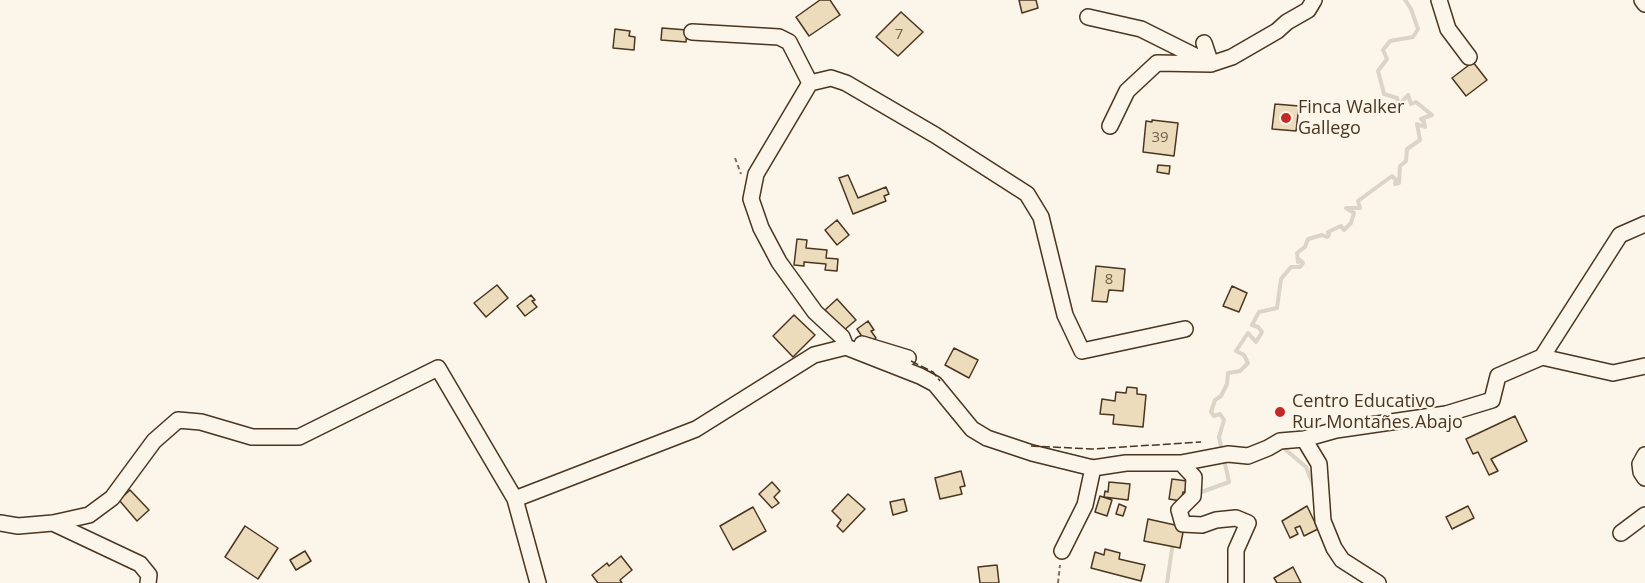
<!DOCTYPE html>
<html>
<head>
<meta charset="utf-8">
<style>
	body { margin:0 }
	canvas { display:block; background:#fbf6e9 }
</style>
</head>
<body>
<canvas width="1645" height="583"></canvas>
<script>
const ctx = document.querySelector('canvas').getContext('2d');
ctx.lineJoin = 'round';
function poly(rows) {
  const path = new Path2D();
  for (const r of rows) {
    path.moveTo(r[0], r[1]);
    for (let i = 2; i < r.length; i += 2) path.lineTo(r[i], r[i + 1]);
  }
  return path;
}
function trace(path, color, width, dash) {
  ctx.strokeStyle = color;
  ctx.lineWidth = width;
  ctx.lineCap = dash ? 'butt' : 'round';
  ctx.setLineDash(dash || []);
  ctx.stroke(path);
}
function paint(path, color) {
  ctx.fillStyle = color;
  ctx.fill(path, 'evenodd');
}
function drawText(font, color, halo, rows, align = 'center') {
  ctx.font = font + ' "Open Sans",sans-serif';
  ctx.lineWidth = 4.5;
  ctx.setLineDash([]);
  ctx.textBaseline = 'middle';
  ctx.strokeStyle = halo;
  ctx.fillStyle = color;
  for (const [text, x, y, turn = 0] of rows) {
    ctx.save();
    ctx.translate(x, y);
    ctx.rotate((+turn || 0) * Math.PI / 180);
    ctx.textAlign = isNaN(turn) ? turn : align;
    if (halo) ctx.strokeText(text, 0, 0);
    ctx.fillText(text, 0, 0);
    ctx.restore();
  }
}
trace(poly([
	[1280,445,1306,467,1314,487],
	[1222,451,1219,437,1224,420,1220,414,1214,416,1211,412,1215,400,1221,396,1227,384,1228,373,1240,371,1248,363,1244,355,1236,351,1248,333,1256,342,1262,332,1258,327,1252,325,1259,312,1277,308,1281,279,1291,267,1300,267,1303,263,1300,260,1298,262,1297,253,1305,247,1308,239,1322,235,1327,237,1329,235,1328,232,1341,226,1344,230,1351,223,1354,213,1346,208,1360,208,1358,201,1392,176,1396,180,1395,184,1399,183,1400,166,1406,161,1407,149,1420,140,1417,124,1425,127,1424,122,1421,119,1432,115,1416,102,1411,104,1408,95,1399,105,1397,98,1384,94,1378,71,1387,59,1383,50,1390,41,1413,37,1418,29,1411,9,1405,0],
	[1196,494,1229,482,1224,459],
	[1167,583,1173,542]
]), '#dcd4c6', 4);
const building = poly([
	[820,0,830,0,840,15,809,36,796,17,820,0],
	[1019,0,1036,0,1038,8,1022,13,1019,0],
	[901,12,923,32,898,56,876,37,901,12],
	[662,28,687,30,686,42,661,40,662,28],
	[615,29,630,31,629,36,635,37,634,50,613,48,615,29],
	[1473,62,1487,80,1466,96,1452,78,1473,62],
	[1275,104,1299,106,1296,131,1272,129,1275,104],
	[1152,120,1178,123,1174,156,1143,152,1146,121,1152,122,1152,120],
	[1158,165,1170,166,1169,174,1157,172,1158,165],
	[848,175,858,198,886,187,889,194,884,196,886,201,853,214,839,178,848,175],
	[837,220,849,235,837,245,825,230,837,220],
	[797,239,807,240,806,248,827,250,826,258,838,259,837,271,825,270,826,264,804,262,804,266,794,265,797,239],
	[1096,266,1125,269,1123,291,1109,290,1107,302,1092,301,1096,266],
	[497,285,508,298,486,317,474,303,497,285],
	[1232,286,1247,293,1239,312,1223,306,1232,286],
	[531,295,535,300,532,301,537,307,525,316,517,306,531,295],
	[837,299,856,320,843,331,825,310,837,299],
	[794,315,815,335,793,357,773,336,794,315],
	[868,321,874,330,871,331,876,338,867,344,857,329,868,321],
	[954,348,978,360,969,378,945,365,954,348],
	[1127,387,1137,388,1137,394,1146,395,1143,427,1113,424,1114,415,1100,414,1102,399,1115,401,1116,392,1126,393,1127,387],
	[1515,416,1527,441,1491,459,1498,471,1489,475,1478,452,1473,454,1466,439,1515,416],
	[961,471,965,486,960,487,962,494,940,499,935,478,961,471],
	[1172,479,1187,481,1185,492,1183,492,1181,501,1169,499,1172,479],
	[772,482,780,491,774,497,779,503,772,508,759,494,772,482],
	[1109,482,1130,484,1128,500,1104,497,1105,491,1108,492,1109,482],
	[130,490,149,510,137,521,119,500,130,490],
	[848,494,865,509,843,532,837,526,841,520,832,511,848,494],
	[1100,496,1112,500,1107,516,1095,512,1100,496],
	[904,499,907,511,893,515,890,502,904,499],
	[1119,504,1126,507,1123,516,1116,514,1119,504],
	[1307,506,1318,529,1304,536,1300,526,1295,528,1298,534,1290,538,1282,521,1307,506],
	[1468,506,1474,518,1452,529,1446,517,1468,506],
	[753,507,766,531,733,550,720,526,753,507],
	[1148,519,1184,527,1180,548,1144,541,1148,519],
	[245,526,278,548,258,579,225,557,245,526],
	[1105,549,1120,553,1119,559,1145,565,1141,581,1091,568,1095,552,1104,555,1105,549],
	[305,551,311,561,296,570,290,560,305,551],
	[621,556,632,570,620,580,622,583,598,583,592,575,607,563,609,566,621,556],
	[997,565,999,583,980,583,978,567,997,565],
	[1293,567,1301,583,1277,583,1274,578,1293,567]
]);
paint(building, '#ecdcbc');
trace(building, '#4a3520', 1.5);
const minor = poly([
	[1439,0,1448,29,1469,57],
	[1642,0,1645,4],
	[1088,17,1141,29,1211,64,1232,57,1277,31,1287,22,1308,10,1314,0],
	[692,32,779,37,789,42,810,83],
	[1110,126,1127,91,1157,63,1211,64,1204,43],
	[862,344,908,358],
	[846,347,842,337,815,312,779,262,761,228,751,199,756,174,810,83,831,78,846,83,935,135,1027,194,1041,217,1065,315,1082,351,1185,329],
	[1542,357,1613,373,1645,366],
	[1304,439,1319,464,1323,521,1334,548,1342,560,1378,583],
	[1645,455,1640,464,1641,472,1645,478],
	[1181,463,1194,477,1193,496,1179,510,1183,524,1202,525,1216,520,1236,518,1248,523,1236,550,1236,583],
	[515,499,538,583],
	[0,523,18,526,53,523,89,515,112,498,154,441,178,420,201,422,252,437,299,437,438,368,515,499,696,429,814,355,846,347,920,376,935,384,972,429,987,438,1032,453,1093,468,1126,463,1181,463,1228,454,1248,456,1268,448,1280,441,1304,439,1336,430,1446,414,1492,400,1498,376,1542,357,1620,235,1645,224],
	[53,523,140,564,149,575,148,583],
	[1621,533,1645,515],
	[1062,551,1085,505,1093,468]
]);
trace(minor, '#4a3520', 18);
trace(poly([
	[735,158,741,174],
	[1058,583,1060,565]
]), '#7f6f5c', 2, [4.5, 3]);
trace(minor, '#fbf6e9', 15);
trace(poly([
	[911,361,933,372,940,381],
	[1031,446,1092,449,1201,442]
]), '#4a3520', 1.5, [8, 3]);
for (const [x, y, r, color] of [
	[1286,118,6,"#c62828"],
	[1280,412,6,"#c62828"]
]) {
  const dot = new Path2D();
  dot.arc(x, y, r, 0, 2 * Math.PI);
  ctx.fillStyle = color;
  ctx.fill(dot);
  trace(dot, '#fbf6e9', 2);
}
drawText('15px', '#725f47', null, [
	["7",899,35],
	["39",1160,138],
	["8",1109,280]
]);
drawText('18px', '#4a3520', '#fbf6e9', [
	["Finca Walker",1298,108],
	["Gallego",1298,129],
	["Centro Educativo",1292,402],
	["Rur Montañes Abajo",1292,423]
], 'left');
</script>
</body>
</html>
